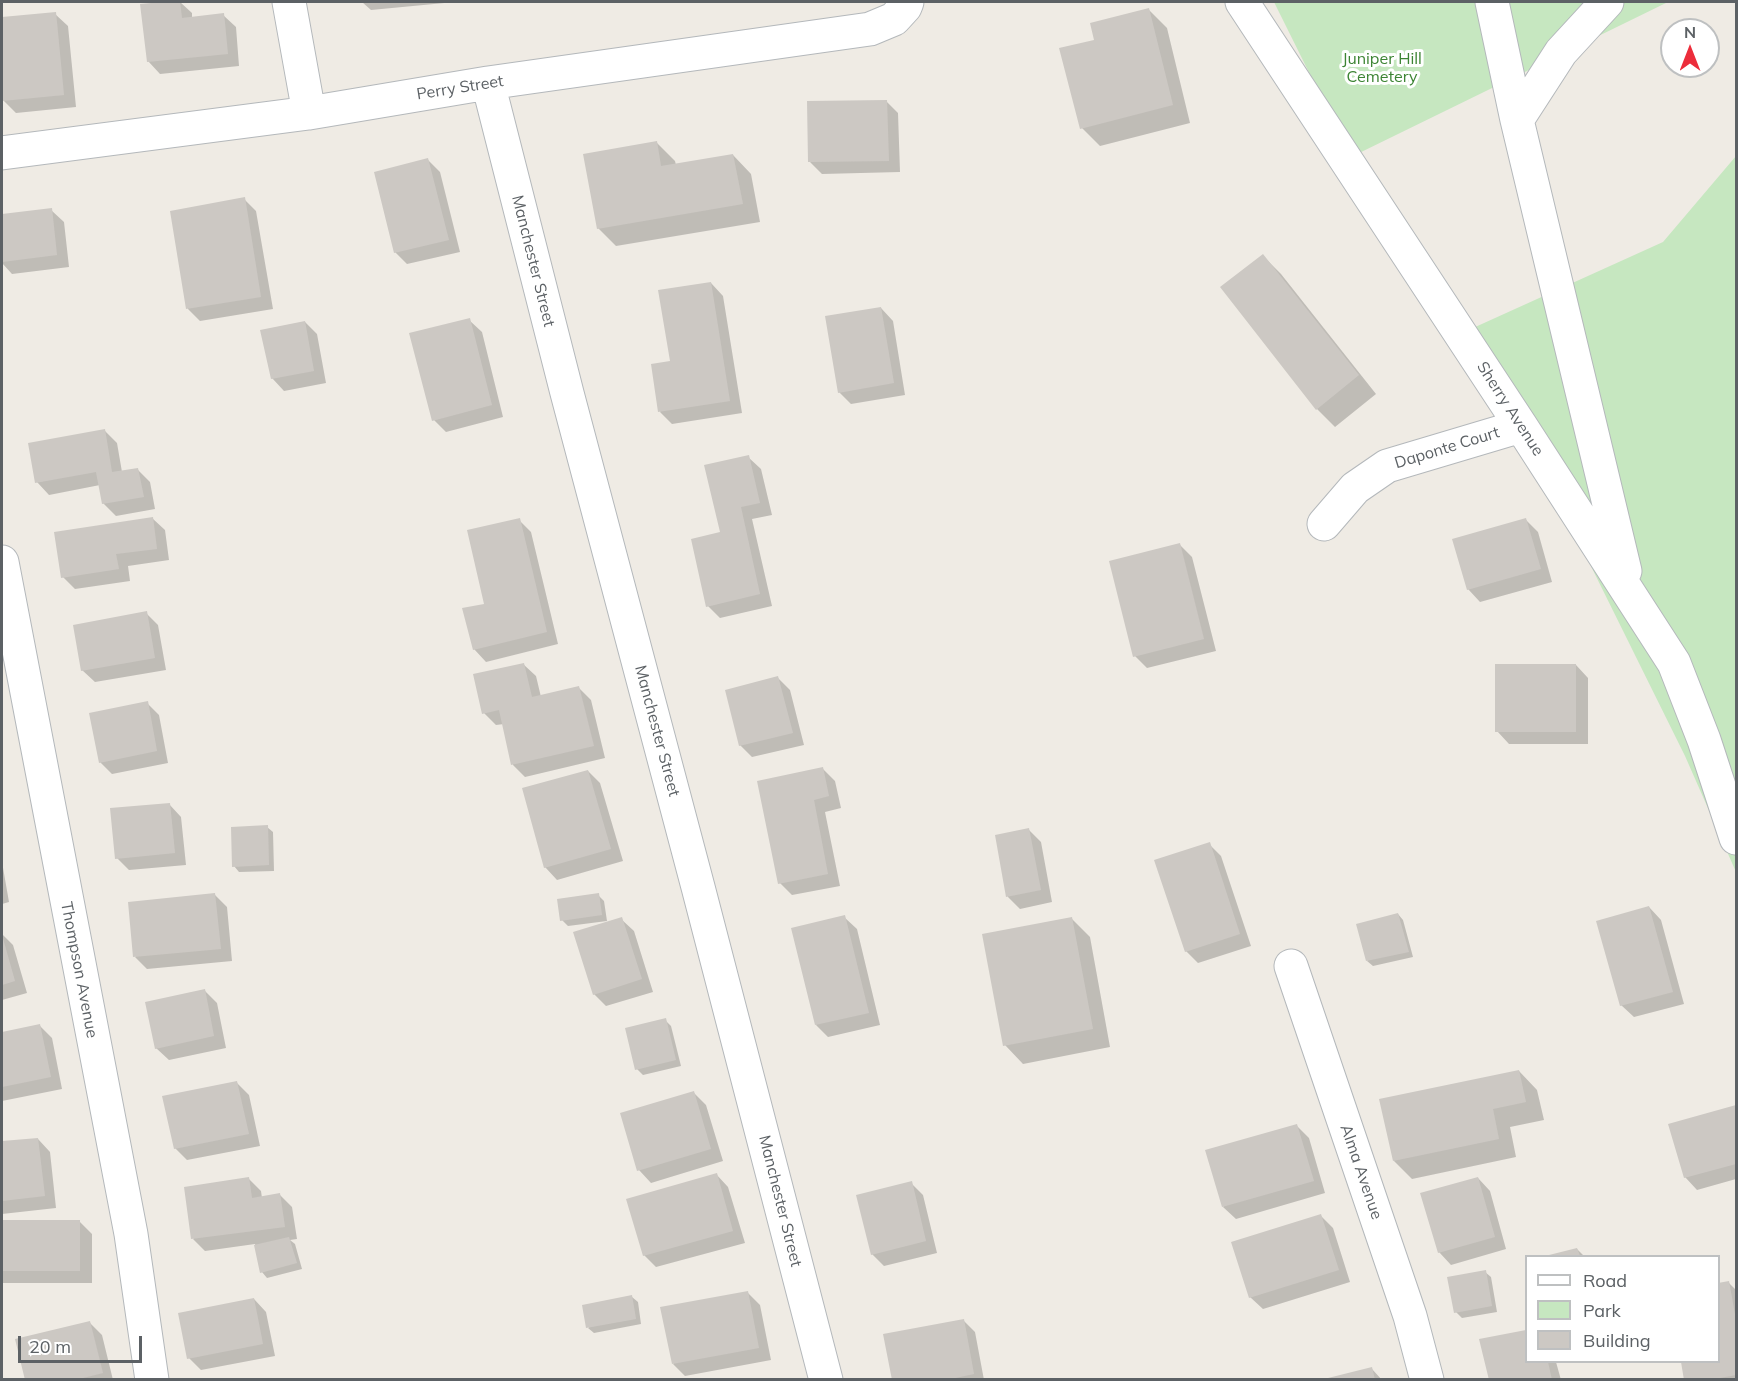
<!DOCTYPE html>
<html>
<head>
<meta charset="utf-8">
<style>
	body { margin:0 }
	#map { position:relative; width:1738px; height:1381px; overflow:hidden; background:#efebe4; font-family:Mulish,sans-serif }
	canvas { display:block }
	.frame { position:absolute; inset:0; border:3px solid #5c6165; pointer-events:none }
	.legend { position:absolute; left:1525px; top:1255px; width:195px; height:108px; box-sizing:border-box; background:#fff; border:2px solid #bec0c1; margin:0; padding:8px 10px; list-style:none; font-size:18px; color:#5c6165 }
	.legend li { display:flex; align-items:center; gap:12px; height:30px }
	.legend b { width:30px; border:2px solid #bec0c1 }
	.north { position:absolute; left:1660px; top:18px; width:60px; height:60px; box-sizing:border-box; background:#fff; border:2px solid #bec0c1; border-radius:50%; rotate:0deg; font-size:16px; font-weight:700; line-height:24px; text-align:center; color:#5c6165 }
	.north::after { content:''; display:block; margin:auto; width:21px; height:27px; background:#ec2d3b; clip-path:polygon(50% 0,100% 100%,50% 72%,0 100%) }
	.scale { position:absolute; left:18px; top:1336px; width:124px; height:27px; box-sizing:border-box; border:3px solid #5c6165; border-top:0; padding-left:8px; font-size:18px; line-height:21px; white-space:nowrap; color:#5c6165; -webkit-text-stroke:4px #fff; paint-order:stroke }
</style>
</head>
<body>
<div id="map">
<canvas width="1738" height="1381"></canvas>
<div class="frame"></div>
<ul class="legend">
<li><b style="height:8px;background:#fff"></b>Road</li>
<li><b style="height:16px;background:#c6e7c0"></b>Park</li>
<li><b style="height:16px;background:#ccc8c3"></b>Building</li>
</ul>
<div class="north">N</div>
<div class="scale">20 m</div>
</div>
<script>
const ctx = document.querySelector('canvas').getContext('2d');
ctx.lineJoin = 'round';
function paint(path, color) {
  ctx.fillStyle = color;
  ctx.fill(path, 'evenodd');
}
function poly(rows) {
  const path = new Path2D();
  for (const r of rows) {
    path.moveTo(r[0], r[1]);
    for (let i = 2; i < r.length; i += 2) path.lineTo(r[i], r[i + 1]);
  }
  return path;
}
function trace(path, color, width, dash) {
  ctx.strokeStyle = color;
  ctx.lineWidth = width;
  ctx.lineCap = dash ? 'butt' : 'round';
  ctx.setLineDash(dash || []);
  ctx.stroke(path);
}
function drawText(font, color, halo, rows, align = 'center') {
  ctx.font = font + ' Mulish,sans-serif';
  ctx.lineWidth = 6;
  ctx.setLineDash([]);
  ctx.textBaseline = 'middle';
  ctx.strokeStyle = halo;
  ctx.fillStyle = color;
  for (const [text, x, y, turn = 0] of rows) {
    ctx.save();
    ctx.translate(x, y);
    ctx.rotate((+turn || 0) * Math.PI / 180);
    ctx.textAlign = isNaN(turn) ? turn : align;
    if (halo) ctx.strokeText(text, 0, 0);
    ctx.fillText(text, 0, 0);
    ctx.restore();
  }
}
paint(poly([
	[1274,2,1668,2,1351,157],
	[1736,156,1735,235,1736,872,1685,756,1473,328,1663,242]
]), '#c6e7c0');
paint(poly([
	[180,2,192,13,192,18,223,15,236,27,239,66,160,74,148,61,142,5],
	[362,2,455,2,371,10],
	[1149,10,1167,28,1190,123,1100,146,1082,128],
	[55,14,68,26,76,107,16,113,3,100,2,18],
	[886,101,898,113,900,172,822,174,810,162],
	[657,143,675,161,676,165,733,155,751,174,760,222,616,246,598,228],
	[428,160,440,172,460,252,407,264,395,252],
	[244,199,256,211,273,309,200,321,188,309,171,212],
	[51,210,64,222,69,267,12,274,2,263,2,215],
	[1263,256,1281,274,1376,394,1335,427,1317,409],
	[711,283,723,296,742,413,672,424,660,412],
	[881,308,893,321,905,395,851,404,839,392],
	[469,320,482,332,503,417,446,432,434,420],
	[305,322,317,334,326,383,284,391,272,378],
	[105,431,117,443,122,472,138,470,150,482,155,509,116,516,103,503,100,485,49,495,37,482],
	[748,457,761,469,772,515,752,519,772,606,720,618,708,606,722,533],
	[152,518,165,530,169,560,128,566,130,581,75,589,63,577],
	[519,520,531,532,558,644,486,662,474,649,486,605],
	[1526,520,1538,532,1552,582,1480,602,1468,589],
	[1180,545,1192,557,1216,651,1147,668,1135,656],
	[146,613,158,625,166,670,95,682,82,670],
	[523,664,536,676,541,697,579,688,591,700,605,758,525,777,513,765,504,724,496,725,484,713],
	[1576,665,1588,678,1588,744,1509,744,1497,731],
	[778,678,790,690,804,745,752,757,740,745],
	[147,703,159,715,168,763,112,774,100,762],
	[822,768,835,781,841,808,825,812,840,886,792,895,780,883],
	[588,771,600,783,623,861,557,880,545,867],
	[169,804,181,817,186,865,129,870,117,858],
	[267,827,273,832,274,871,239,872,234,866],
	[1029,830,1041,842,1052,902,1020,909,1008,897,997,836],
	[1209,844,1221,856,1251,946,1198,963,1186,951],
	[2,862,9,902,2,904],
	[215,895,227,907,232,961,147,969,135,957],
	[598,895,604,901,607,921,568,926,562,920],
	[1649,907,1661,920,1684,1004,1634,1017,1621,1005],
	[1398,914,1403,920,1413,957,1373,966,1367,961],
	[844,917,857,929,880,1025,828,1037,816,1025],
	[1071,918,1090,937,1110,1047,1023,1064,1005,1045],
	[621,919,634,931,653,992,606,1006,594,994],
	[2,934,13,945,27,993,2,1000],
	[205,991,217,1003,226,1048,169,1060,156,1048],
	[665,1020,671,1026,681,1066,643,1075,637,1069],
	[40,1026,52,1038,62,1089,2,1101,2,1034],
	[1519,1071,1537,1090,1544,1120,1510,1127,1516,1157,1412,1179,1394,1161,1381,1100],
	[237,1083,249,1095,260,1146,187,1160,175,1148],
	[693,1092,706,1105,723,1161,651,1183,639,1170],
	[1736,1107,1736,1179,1697,1190,1685,1177,1670,1125],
	[1297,1126,1309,1138,1325,1193,1236,1219,1223,1207],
	[38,1139,50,1152,56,1208,2,1214,2,1143],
	[716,1174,728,1187,745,1243,656,1267,644,1255],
	[248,1178,261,1191,262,1198,280,1195,292,1207,297,1239,290,1240,295,1244,302,1269,267,1278,262,1272,255,1244,205,1251,193,1239],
	[1478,1178,1490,1191,1506,1249,1451,1265,1439,1252],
	[911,1183,923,1195,937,1253,884,1266,872,1254],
	[1321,1216,1333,1228,1350,1282,1263,1309,1250,1297],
	[2,1221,79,1221,92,1234,92,1283,2,1283],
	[1577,1249,1584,1256,1548,1256],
	[1485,1272,1491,1277,1497,1312,1462,1318,1456,1312],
	[1729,1283,1736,1290,1736,1380,1685,1380,1682,1362,1718,1362],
	[747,1292,760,1305,771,1360,685,1376,673,1364],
	[632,1297,638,1302,641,1324,594,1333,588,1328],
	[254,1299,266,1312,275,1356,201,1370,189,1358],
	[963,1320,975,1332,984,1380,893,1380],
	[90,1323,102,1335,113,1380,27,1380],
	[1526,1331,1526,1362,1556,1362,1561,1380,1490,1380,1481,1341],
	[1372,1369,1382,1380,1327,1380]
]), '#0003');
paint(poly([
	[162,2,180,2,182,18,224,13,228,54,147,62,140,4],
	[1149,8,1173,105,1080,129,1059,48,1094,40,1090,23],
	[56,12,64,95,2,101,2,17],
	[887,100,889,161,808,162,807,101],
	[657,141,661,166,733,154,743,204,597,229,583,154],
	[428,158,449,240,394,253,374,172],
	[245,197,261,297,186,309,170,211],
	[52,208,57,255,2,262,2,214],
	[1263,254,1359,375,1316,410,1220,287],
	[711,282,730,401,658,412,651,364,670,361,658,290],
	[881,307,894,383,838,393,825,316],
	[470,318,492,405,432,421,409,333],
	[305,321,314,371,271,379,260,330],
	[105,429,112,472,138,468,144,497,102,504,96,472,35,483,28,443],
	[749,455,760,503,741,507,760,594,706,607,691,539,720,532,704,465],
	[153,517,157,549,116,554,119,569,61,578,54,532],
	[520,518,547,632,473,650,462,608,484,604,467,530],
	[1526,518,1541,569,1467,590,1452,539],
	[1180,543,1204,639,1133,657,1109,561],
	[147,611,155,658,81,671,73,625],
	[524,663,532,697,579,686,594,746,511,765,499,710,482,714,473,674],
	[1495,664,1576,664,1576,732,1495,732],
	[778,676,793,733,739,746,725,690],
	[148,701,157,751,99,763,89,713],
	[823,767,829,796,814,800,828,874,778,884,757,781],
	[588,770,611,849,544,868,522,788],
	[170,803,175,853,115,859,110,808],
	[268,825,269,865,232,867,231,827],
	[1029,828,1041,890,1006,897,995,835],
	[1210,842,1240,934,1185,952,1154,860],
	[215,893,221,949,133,957,128,902],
	[599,893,602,915,560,921,557,899],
	[1649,906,1673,992,1620,1006,1596,921],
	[1398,913,1409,952,1366,961,1356,924],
	[845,915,869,1013,815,1025,791,928],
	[622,917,642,979,593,995,573,932],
	[1072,917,1093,1029,1003,1046,982,934],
	[2,935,15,981,2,985],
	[205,989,214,1036,155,1049,145,1002],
	[666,1018,676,1060,635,1070,625,1028],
	[40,1024,51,1077,2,1087,2,1032],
	[1519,1070,1526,1102,1493,1109,1499,1139,1393,1161,1379,1099],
	[237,1081,249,1134,174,1149,162,1096],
	[694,1091,711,1149,637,1171,620,1113],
	[1736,1105,1736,1164,1684,1178,1668,1124],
	[1297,1124,1314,1181,1222,1207,1205,1150],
	[38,1138,45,1196,2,1201,2,1141],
	[717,1173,733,1231,643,1256,626,1199],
	[249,1177,252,1198,280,1193,285,1227,191,1239,184,1187],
	[1478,1177,1495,1237,1438,1253,1420,1193],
	[912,1181,926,1241,871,1255,856,1195],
	[1321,1214,1339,1270,1249,1298,1231,1242],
	[2,1220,80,1220,80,1271,2,1271],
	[289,1237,297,1263,260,1273,254,1245],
	[1577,1248,1580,1256,1545,1256],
	[1486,1270,1492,1306,1454,1313,1447,1277],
	[1729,1281,1736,1320,1736,1375,1709,1380,1684,1380,1681,1362,1718,1362,1718,1283],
	[748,1291,759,1348,672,1364,660,1307],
	[632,1295,636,1319,586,1328,582,1305],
	[254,1298,263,1344,187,1359,178,1313],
	[964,1319,974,1374,946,1380,892,1380,883,1334],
	[90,1321,103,1373,75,1380,25,1380,15,1339],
	[1526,1330,1526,1362,1548,1362,1552,1380,1489,1380,1479,1339],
	[1372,1367,1375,1380,1324,1380,1324,1379]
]), '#ccc8c3');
const minor = poly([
	[289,2,309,113],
	[1242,2,1521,426,1674,663,1704,740,1736,838],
	[1492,2,1517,120,1625,571],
	[488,83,567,393,698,887,826,1380],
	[1517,120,1561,52,1607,2],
	[2,153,309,113,488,83,870,29,894,19,905,7,907,2],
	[1324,524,1355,488,1387,466,1521,426],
	[2,562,131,1234,152,1380],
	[1291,966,1410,1316,1427,1380]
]);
trace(minor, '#b4b8bb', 35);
trace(minor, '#fff', 33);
drawText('16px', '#3c8433', '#fff', [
	["Juniper Hill",1382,59],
	["Cemetery",1382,77]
]);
drawText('16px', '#5c6165', '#fff', [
	["Perry Street",460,88,-9],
	["Manchester Street",533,261,76],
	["Sherry Avenue",1510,409,57],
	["Daponte Court",1447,448,-17],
	["Manchester Street",657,731,75],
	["Thompson Avenue",79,970,79],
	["Alma Avenue",1361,1172,71],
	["Manchester Street",780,1201,76]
]);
</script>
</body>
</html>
